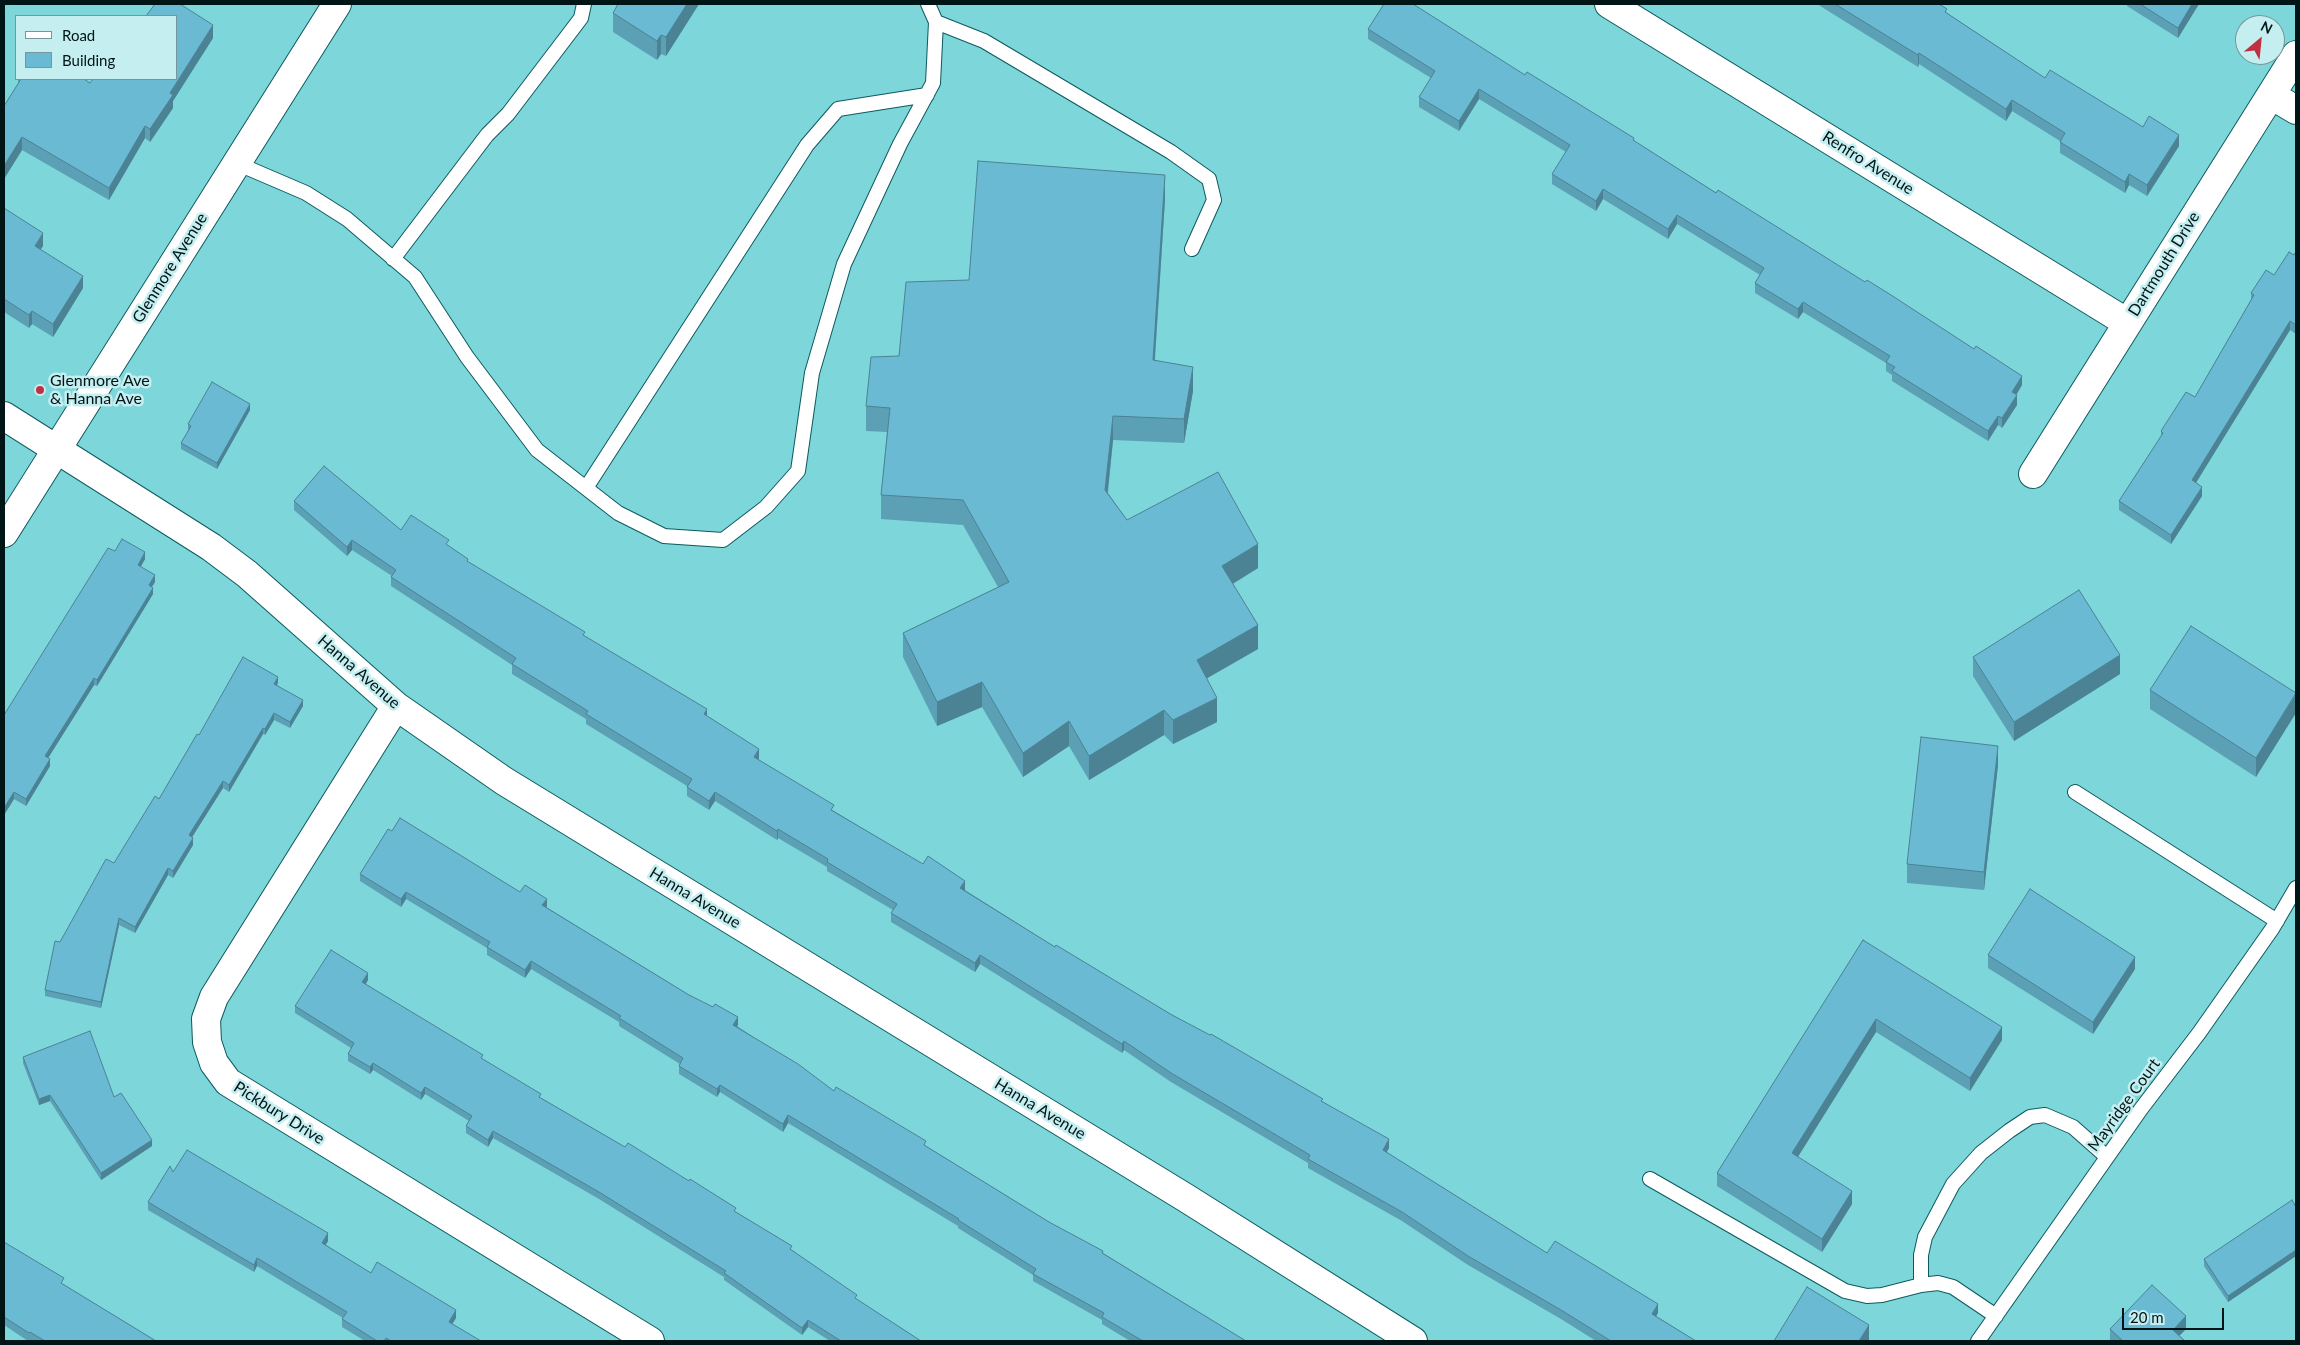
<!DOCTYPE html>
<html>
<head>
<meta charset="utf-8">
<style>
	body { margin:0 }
	#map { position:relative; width:2300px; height:1345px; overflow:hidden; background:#7dd6da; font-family:Lato,sans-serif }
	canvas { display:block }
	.frame { position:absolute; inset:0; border:5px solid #001516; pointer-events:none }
	.legend { position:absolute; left:15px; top:15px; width:162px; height:65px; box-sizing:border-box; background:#c5eef0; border:1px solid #769799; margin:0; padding:6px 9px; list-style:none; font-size:15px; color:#001516 }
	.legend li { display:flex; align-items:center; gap:10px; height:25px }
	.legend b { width:25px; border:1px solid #769799 }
	.north { position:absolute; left:2235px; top:15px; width:50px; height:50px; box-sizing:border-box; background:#c5eef0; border:1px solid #769799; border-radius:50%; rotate:28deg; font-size:14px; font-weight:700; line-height:20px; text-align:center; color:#001516 }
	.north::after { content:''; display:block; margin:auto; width:18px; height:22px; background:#c13040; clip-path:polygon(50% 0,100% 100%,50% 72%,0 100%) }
	.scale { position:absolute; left:2122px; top:1308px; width:102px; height:22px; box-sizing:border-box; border:2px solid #001516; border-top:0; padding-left:6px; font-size:15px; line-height:18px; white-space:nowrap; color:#001516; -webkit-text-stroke:4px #c5eef0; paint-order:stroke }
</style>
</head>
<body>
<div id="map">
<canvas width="2300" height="1345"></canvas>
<div class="frame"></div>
<ul class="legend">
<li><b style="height:6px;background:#fff"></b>Road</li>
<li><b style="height:14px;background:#6bbad3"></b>Building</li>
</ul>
<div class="north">N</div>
<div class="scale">20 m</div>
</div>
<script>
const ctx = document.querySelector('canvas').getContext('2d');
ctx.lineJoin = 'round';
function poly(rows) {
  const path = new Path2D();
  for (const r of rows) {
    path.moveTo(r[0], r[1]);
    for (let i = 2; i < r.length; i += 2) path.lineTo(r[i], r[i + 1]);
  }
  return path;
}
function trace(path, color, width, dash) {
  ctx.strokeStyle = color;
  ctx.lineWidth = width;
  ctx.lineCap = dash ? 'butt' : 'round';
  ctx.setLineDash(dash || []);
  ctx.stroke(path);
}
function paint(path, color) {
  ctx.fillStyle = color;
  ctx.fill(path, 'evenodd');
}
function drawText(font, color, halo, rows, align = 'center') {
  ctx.font = font + ' Lato,sans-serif';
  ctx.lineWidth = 5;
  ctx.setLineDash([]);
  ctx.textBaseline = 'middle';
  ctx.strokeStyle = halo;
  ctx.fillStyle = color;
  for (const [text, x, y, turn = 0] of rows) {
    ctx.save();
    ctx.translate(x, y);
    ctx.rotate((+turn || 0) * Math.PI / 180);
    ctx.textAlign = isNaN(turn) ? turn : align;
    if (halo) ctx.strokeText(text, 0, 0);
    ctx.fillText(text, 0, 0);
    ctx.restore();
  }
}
const lane = poly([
	[936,22,984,41,1171,152,1209,179,1214,200,1192,249],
	[236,163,306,193,347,219,415,277,467,357,537,450,618,513,664,536,723,540,766,507,798,471,812,373,844,264,900,144,933,83,936,22,928,4],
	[393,259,487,135,508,114,581,18,584,4],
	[586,488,807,145,838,109,927,95],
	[2075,792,2277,921],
	[1650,1179,1845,1291,1867,1296,1882,1295,1921,1285,1938,1283,1953,1287,1996,1316],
	[1921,1285,1921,1255,1925,1237,1953,1184,1981,1153,2009,1131,2030,1117,2045,1115,2073,1127,2107,1157],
	[1978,1341,2141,1109,2199,1033,2272,929,2296,888]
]);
const street = poly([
	[1609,4,2126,322],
	[2271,95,2296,110],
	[4,416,211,547,247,574,396,706,504,781,1186,1198,1413,1341],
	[2033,474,2296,55],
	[396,706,214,997,206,1019,207,1042,214,1063,228,1082,650,1341]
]);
const secondary = poly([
	[4,533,337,4]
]);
trace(lane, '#0d5a5e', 16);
trace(street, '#0d5a5e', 30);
trace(secondary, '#0d5a5e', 30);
trace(lane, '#fff', 14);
trace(street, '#fff', 28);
trace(secondary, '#fff', 28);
paint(poly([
	[699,4,666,56,661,54,657,60,613,32,613,13],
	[1817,4,1939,4,1947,13,2045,78,2143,127,2179,146,2147,196,2129,185,2125,193,2060,153,2060,141,2012,111,2006,121,1919,64,1918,67],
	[2127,4,2199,4,2178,38,2127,6],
	[1368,29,1525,75,1634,141,2022,385,2016,395,2017,405,2002,428,1998,425,1988,441,1892,381,1892,375,1886,371,1886,363,1803,312,1798,319,1755,293,1755,283,1760,275,1677,224,1668,239,1603,199,1596,211,1552,184,1552,174,1566,152,1479,99,1459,131,1419,107,1419,97,1431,78,1368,39],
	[213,38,173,101,173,108,150,142,145,138,109,200,22,150,4,179,4,106,18,84,18,79,84,79,90,83],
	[1165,199,1155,360,1193,391,1184,443,1113,440,1108,493,1127,520,1258,568,1233,584,1258,649,1207,678,1217,722,1173,744,1164,735,1089,780,1069,746,1023,777,982,707,937,726,903,657,903,633,998,587,963,525,881,519,881,495,887,432,866,431,866,406,899,356,969,280],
	[4,208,43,246,40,249,83,288,53,337,32,324,29,328,4,312],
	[2296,252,2296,334,2290,330,2196,483,2202,496,2171,544,2119,510,2119,501,2161,437,2161,431,2195,397,2251,300,2251,293,2274,275,2294,255],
	[250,410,217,469,181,449,181,443,188,431,188,424],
	[294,501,401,530,449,546,468,562,585,636,707,716,759,758,758,759,834,811,965,890,1055,947,1323,1102,1389,1148,1386,1152,1547,1253,1658,1313,1656,1316,1696,1341,1596,1341,1561,1319,1468,1265,1402,1221,1308,1168,1308,1163,1171,1082,1124,1050,1122,1053,980,964,975,972,891,922,891,913,893,910,827,871,827,867,778,838,777,840,715,801,709,810,687,796,687,786,586,724,586,719,512,674,512,665,391,586,391,577,392,576,352,550,347,556,294,510],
	[115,551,145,559,140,567,155,582,152,587,153,594,97,686,94,685,48,758,50,766,26,806,14,799,4,815,4,715],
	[1973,657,2120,674,2014,741,1973,676],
	[278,683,277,685,303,706,290,728,274,720,265,735,263,734,229,792,223,788,192,837,193,845,173,878,168,875,135,933,119,925,101,1008,45,996,45,990,60,942,159,799,199,735],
	[2150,690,2296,693,2256,777,2150,709],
	[1998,765,1984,890,1907,883,1907,864],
	[392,831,520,892,547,906,546,907,738,1025,737,1026,834,1091,926,1146,1049,1222,1103,1253,1246,1341,1130,1341,1102,1324,1102,1320,1033,1281,1033,1275,958,1228,958,1226,788,1123,783,1132,720,1092,717,1097,679,1074,679,1066,680,1064,619,1026,619,1022,531,969,525,978,487,955,487,948,406,899,401,907,360,881,360,874],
	[1863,940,2002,1040,1970,1091,1876,1032,1798,1157,1852,1204,1822,1252,1717,1186,1717,1173],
	[1988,955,2135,969,2093,1034,1988,968],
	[368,980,366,984,483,1059,541,1098,736,1212,792,1250,857,1300,921,1341,830,1341,808,1327,802,1335,724,1280,724,1277,599,1199,493,1138,488,1147,466,1133,466,1126,469,1121,425,1094,421,1100,373,1070,370,1074,348,1061,348,1054,351,1048,295,1013,295,1006],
	[23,1057,114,1097,152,1146,101,1180,50,1101,39,1105,23,1063],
	[173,1172,328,1241,326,1245,371,1273,456,1318,452,1324,481,1341,365,1341,342,1327,342,1319,343,1318,257,1266,254,1272,148,1210,148,1202],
	[2296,1207,2296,1256,2228,1302,2204,1266,2204,1259],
	[4,1242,64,1285,156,1341,32,1341,30,1340,28,1341,4,1325],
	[2110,1329,2186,1329,2179,1336,2185,1341,2110,1341]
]), '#5ca0b5');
paint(poly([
	[687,4,699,4,666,56,666,37],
	[2192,4,2199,4,2178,38,2178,28],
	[213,25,213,38,173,101,173,108,150,142,150,129,170,93],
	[661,35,661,54,657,60,657,41],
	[1919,53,1919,64,1918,67,1918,55],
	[1479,89,1479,99,1459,131,1459,121],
	[2012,100,2012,111,2006,121,2006,109],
	[145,126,145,138,109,200,109,188],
	[2179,135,2179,146,2147,196,2147,185],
	[22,137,22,150,4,179,4,166],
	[2129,174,2129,185,2125,193,2125,182],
	[1165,175,1165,199,1153,384,1153,360],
	[1603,189,1603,199,1596,211,1596,201],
	[1677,215,1677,224,1668,239,1668,229],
	[43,233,43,246,35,258,35,246],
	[83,276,83,288,53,337,53,324],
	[1803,302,1803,312,1798,319,1798,309],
	[32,311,32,324,29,328,29,315],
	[2290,321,2290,330,2192,489,2192,480],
	[1193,367,1193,391,1184,443,1184,419],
	[2022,376,2022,385,2012,402,2012,392],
	[2017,395,2017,405,2002,428,2002,418],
	[250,404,250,410,217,469,217,463],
	[1113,416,1113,440,1105,514,1105,490],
	[1998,416,1998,425,1988,441,1988,431],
	[2202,487,2202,496,2171,544,2171,535],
	[352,540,352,550,347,556,347,547],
	[1258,544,1258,568,1222,590,1222,566],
	[145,552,145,559,138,572,138,565],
	[155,575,155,582,149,591,149,585],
	[153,588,153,594,97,686,97,680],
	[1258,625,1258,649,1197,684,1197,660],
	[2120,655,2120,674,2014,741,2014,722],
	[278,677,278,683,274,690,274,684],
	[94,678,94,685,45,763,45,756],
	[982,682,982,707,937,726,937,702],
	[2296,694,2296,713,2256,777,2256,758],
	[1217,698,1217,722,1173,744,1173,720],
	[303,700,303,706,290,728,290,722],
	[707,709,707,718,704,714],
	[1164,710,1164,735,1089,780,1089,756],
	[274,713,274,720,265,735,265,729],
	[1069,721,1069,746,1023,777,1023,753],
	[263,728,263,734,229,792,229,785],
	[1998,746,1998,765,1984,890,1984,872],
	[759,749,759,758,754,766,754,757],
	[50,759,50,766,26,806,26,799],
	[223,781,223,788,189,842,189,835],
	[14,792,14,799,4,815,4,808],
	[715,792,715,801,709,810,709,801],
	[778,829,778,838,777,840,777,831],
	[193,838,193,845,173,878,173,871],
	[168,868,168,875,135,933,135,927],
	[965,881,965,890,960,897,960,888],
	[406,892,406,899,401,907,401,899],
	[547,899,547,906,542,913,542,905],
	[119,918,119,925,101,1008,101,1002],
	[980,955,980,964,975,972,975,963],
	[2135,957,2135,969,2093,1034,2093,1022],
	[531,961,531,969,525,978,525,970],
	[368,973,368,980,362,989,362,982],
	[738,1017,738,1025,733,1032,733,1025],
	[1876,1019,1876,1032,1792,1166,1792,1153],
	[2002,1027,2002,1040,1970,1091,1970,1078],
	[1124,1041,1124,1050,1122,1053,1122,1044],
	[373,1063,373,1070,370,1074,370,1067],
	[720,1085,720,1092,717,1097,717,1089],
	[425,1087,425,1094,421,1100,421,1093],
	[50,1095,50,1101,39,1105,39,1099],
	[788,1115,788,1123,783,1132,783,1124],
	[493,1131,493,1138,488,1147,488,1140],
	[1389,1139,1389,1148,1383,1159,1383,1150],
	[152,1140,152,1146,101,1180,101,1173],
	[1852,1191,1852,1204,1822,1252,1822,1239],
	[328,1233,328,1241,322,1250,322,1243],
	[2296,1250,2296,1256,2228,1302,2228,1296],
	[257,1258,257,1266,254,1272,254,1265],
	[1658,1304,1658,1313,1652,1323,1652,1314],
	[456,1310,456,1318,449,1329,449,1322],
	[2186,1316,2186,1329,2174,1341,2173,1330],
	[808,1320,808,1327,802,1335,802,1328],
	[1869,1325,1869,1341,1859,1341]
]), '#4b8294');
const building = poly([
	[155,4,180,4,213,25,170,93,173,95,150,129,145,126,109,188,22,137,4,166,4,106,21,79,84,79,90,83,93,79,176,79,176,16,146,16,155,4],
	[618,4,687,4,666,37,661,35,657,41,613,13,618,4],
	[1384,4,1413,4,1525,75,1527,72,1634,138,1633,140,1716,193,1718,190,1865,282,1867,280,1891,295,1974,349,1976,346,2022,376,2012,392,2017,395,2002,418,1998,416,1988,431,1892,371,1895,367,1886,362,1890,356,1803,302,1798,309,1755,283,1764,268,1677,215,1668,229,1603,189,1596,201,1552,174,1570,145,1479,89,1459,121,1419,97,1435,71,1368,29,1384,4],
	[1835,4,1939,4,1947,9,1945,12,2045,78,2050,70,2143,127,2149,116,2179,135,2147,185,2129,174,2125,182,2060,142,2065,133,2012,100,2006,109,1919,53,1918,55,1835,4],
	[2140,4,2192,4,2178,28,2140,4],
	[978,161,1165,175,1153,360,1193,367,1184,419,1113,416,1105,490,1127,520,1218,472,1258,544,1222,566,1258,625,1197,660,1217,698,1173,720,1164,710,1089,756,1069,721,1023,753,982,682,937,702,903,633,1009,582,963,500,881,495,890,408,866,406,871,357,899,356,906,282,969,280,978,161],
	[4,208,43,233,35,246,83,276,53,324,32,311,29,315,4,299,4,208],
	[2289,252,2294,255,2296,252,2296,325,2290,321,2192,480,2202,487,2171,535,2119,501,2163,433,2161,431,2186,392,2195,397,2254,295,2251,293,2266,270,2274,275,2289,252],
	[212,382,250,404,217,463,181,443,191,426,188,424,212,382],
	[324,466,401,530,411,515,449,540,446,544,468,559,467,561,585,632,583,635,707,709,704,714,759,749,754,757,834,805,831,810,923,864,928,856,965,881,960,888,1055,947,1056,945,1172,1015,1210,1035,1211,1034,1323,1099,1321,1101,1389,1139,1383,1150,1547,1253,1555,1241,1658,1304,1652,1314,1696,1341,1611,1341,1561,1310,1468,1256,1402,1212,1308,1159,1310,1155,1171,1073,1124,1041,1122,1044,980,955,975,963,891,913,897,904,827,862,828,859,778,829,777,831,715,792,709,801,687,787,692,779,586,714,588,711,512,664,516,658,391,577,396,570,352,540,347,547,294,501,324,466],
	[122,539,145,552,138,565,155,575,149,585,153,588,97,680,94,678,45,756,50,759,26,799,14,792,4,808,4,715,108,548,115,551,122,539],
	[2079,590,2120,655,2014,722,1973,657,2079,590],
	[2191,626,2296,693,2256,758,2150,690,2191,626],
	[243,657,278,677,274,684,303,700,290,722,274,713,265,729,263,728,229,785,223,781,189,835,193,838,173,871,168,868,135,927,119,918,101,1002,45,990,55,941,60,942,106,859,114,863,155,796,159,799,197,734,199,735,243,657],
	[1921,737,1998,746,1984,872,1907,864,1921,737],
	[400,818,520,892,525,885,547,899,542,905,689,995,713,1007,715,1004,738,1017,733,1025,798,1064,834,1091,836,1087,926,1141,924,1145,1049,1222,1103,1251,1102,1253,1246,1341,1143,1341,1102,1317,1104,1313,1033,1274,1036,1269,958,1220,959,1219,788,1115,783,1124,720,1085,717,1089,679,1066,683,1058,619,1018,621,1016,531,961,525,970,487,947,490,942,406,892,401,899,360,874,388,829,392,831,400,818],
	[2030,889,2135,957,2093,1022,1988,955,2030,889],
	[1863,940,2002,1027,1970,1078,1876,1019,1792,1153,1852,1191,1822,1239,1717,1173,1863,940],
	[331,950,368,973,362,982,483,1055,481,1058,541,1094,539,1097,625,1147,628,1143,689,1181,690,1179,736,1208,734,1211,792,1246,790,1249,857,1295,855,1298,921,1341,841,1341,808,1320,802,1328,724,1273,726,1271,599,1192,493,1131,488,1140,466,1126,472,1116,425,1087,421,1093,373,1063,370,1067,348,1054,354,1043,295,1006,331,950],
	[90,1031,114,1097,121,1093,152,1140,101,1173,50,1095,39,1099,23,1057,90,1031],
	[187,1150,328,1233,322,1243,371,1273,377,1262,456,1310,449,1322,481,1341,391,1341,386,1338,384,1341,377,1341,342,1319,347,1312,257,1258,254,1265,148,1202,170,1166,173,1172,187,1150],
	[2292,1200,2296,1207,2296,1250,2228,1296,2204,1259,2292,1200],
	[4,1242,64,1278,61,1283,156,1341,45,1341,30,1332,29,1333,4,1317,4,1242],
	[2152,1285,2186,1316,2173,1330,2185,1341,2123,1341,2110,1329,2152,1285],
	[1807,1287,1869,1325,1859,1341,1774,1341,1807,1287]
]);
paint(building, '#6bbad3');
trace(building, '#4b8294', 1);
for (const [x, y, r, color] of [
	[40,390,5,"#c13040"]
]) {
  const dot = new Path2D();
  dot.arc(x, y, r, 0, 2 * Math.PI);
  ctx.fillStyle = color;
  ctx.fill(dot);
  trace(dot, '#c5eef0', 2);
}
drawText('16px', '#001516', '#c5eef0', [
	["Renfro Avenue",1868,163,32],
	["Dartmouth Drive",2164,264,-58],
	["Glenmore Avenue",170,268,-58],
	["Hanna Avenue",359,672,41],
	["Hanna Avenue",695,898,31],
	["Mayridge Court",2124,1105,-54],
	["Hanna Avenue",1040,1109,31],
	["Pickbury Drive",279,1113,32]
]);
drawText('16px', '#001516', '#c5eef0', [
	["Glenmore Ave",50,381],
	["& Hanna Ave",50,399]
], 'left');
</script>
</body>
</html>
